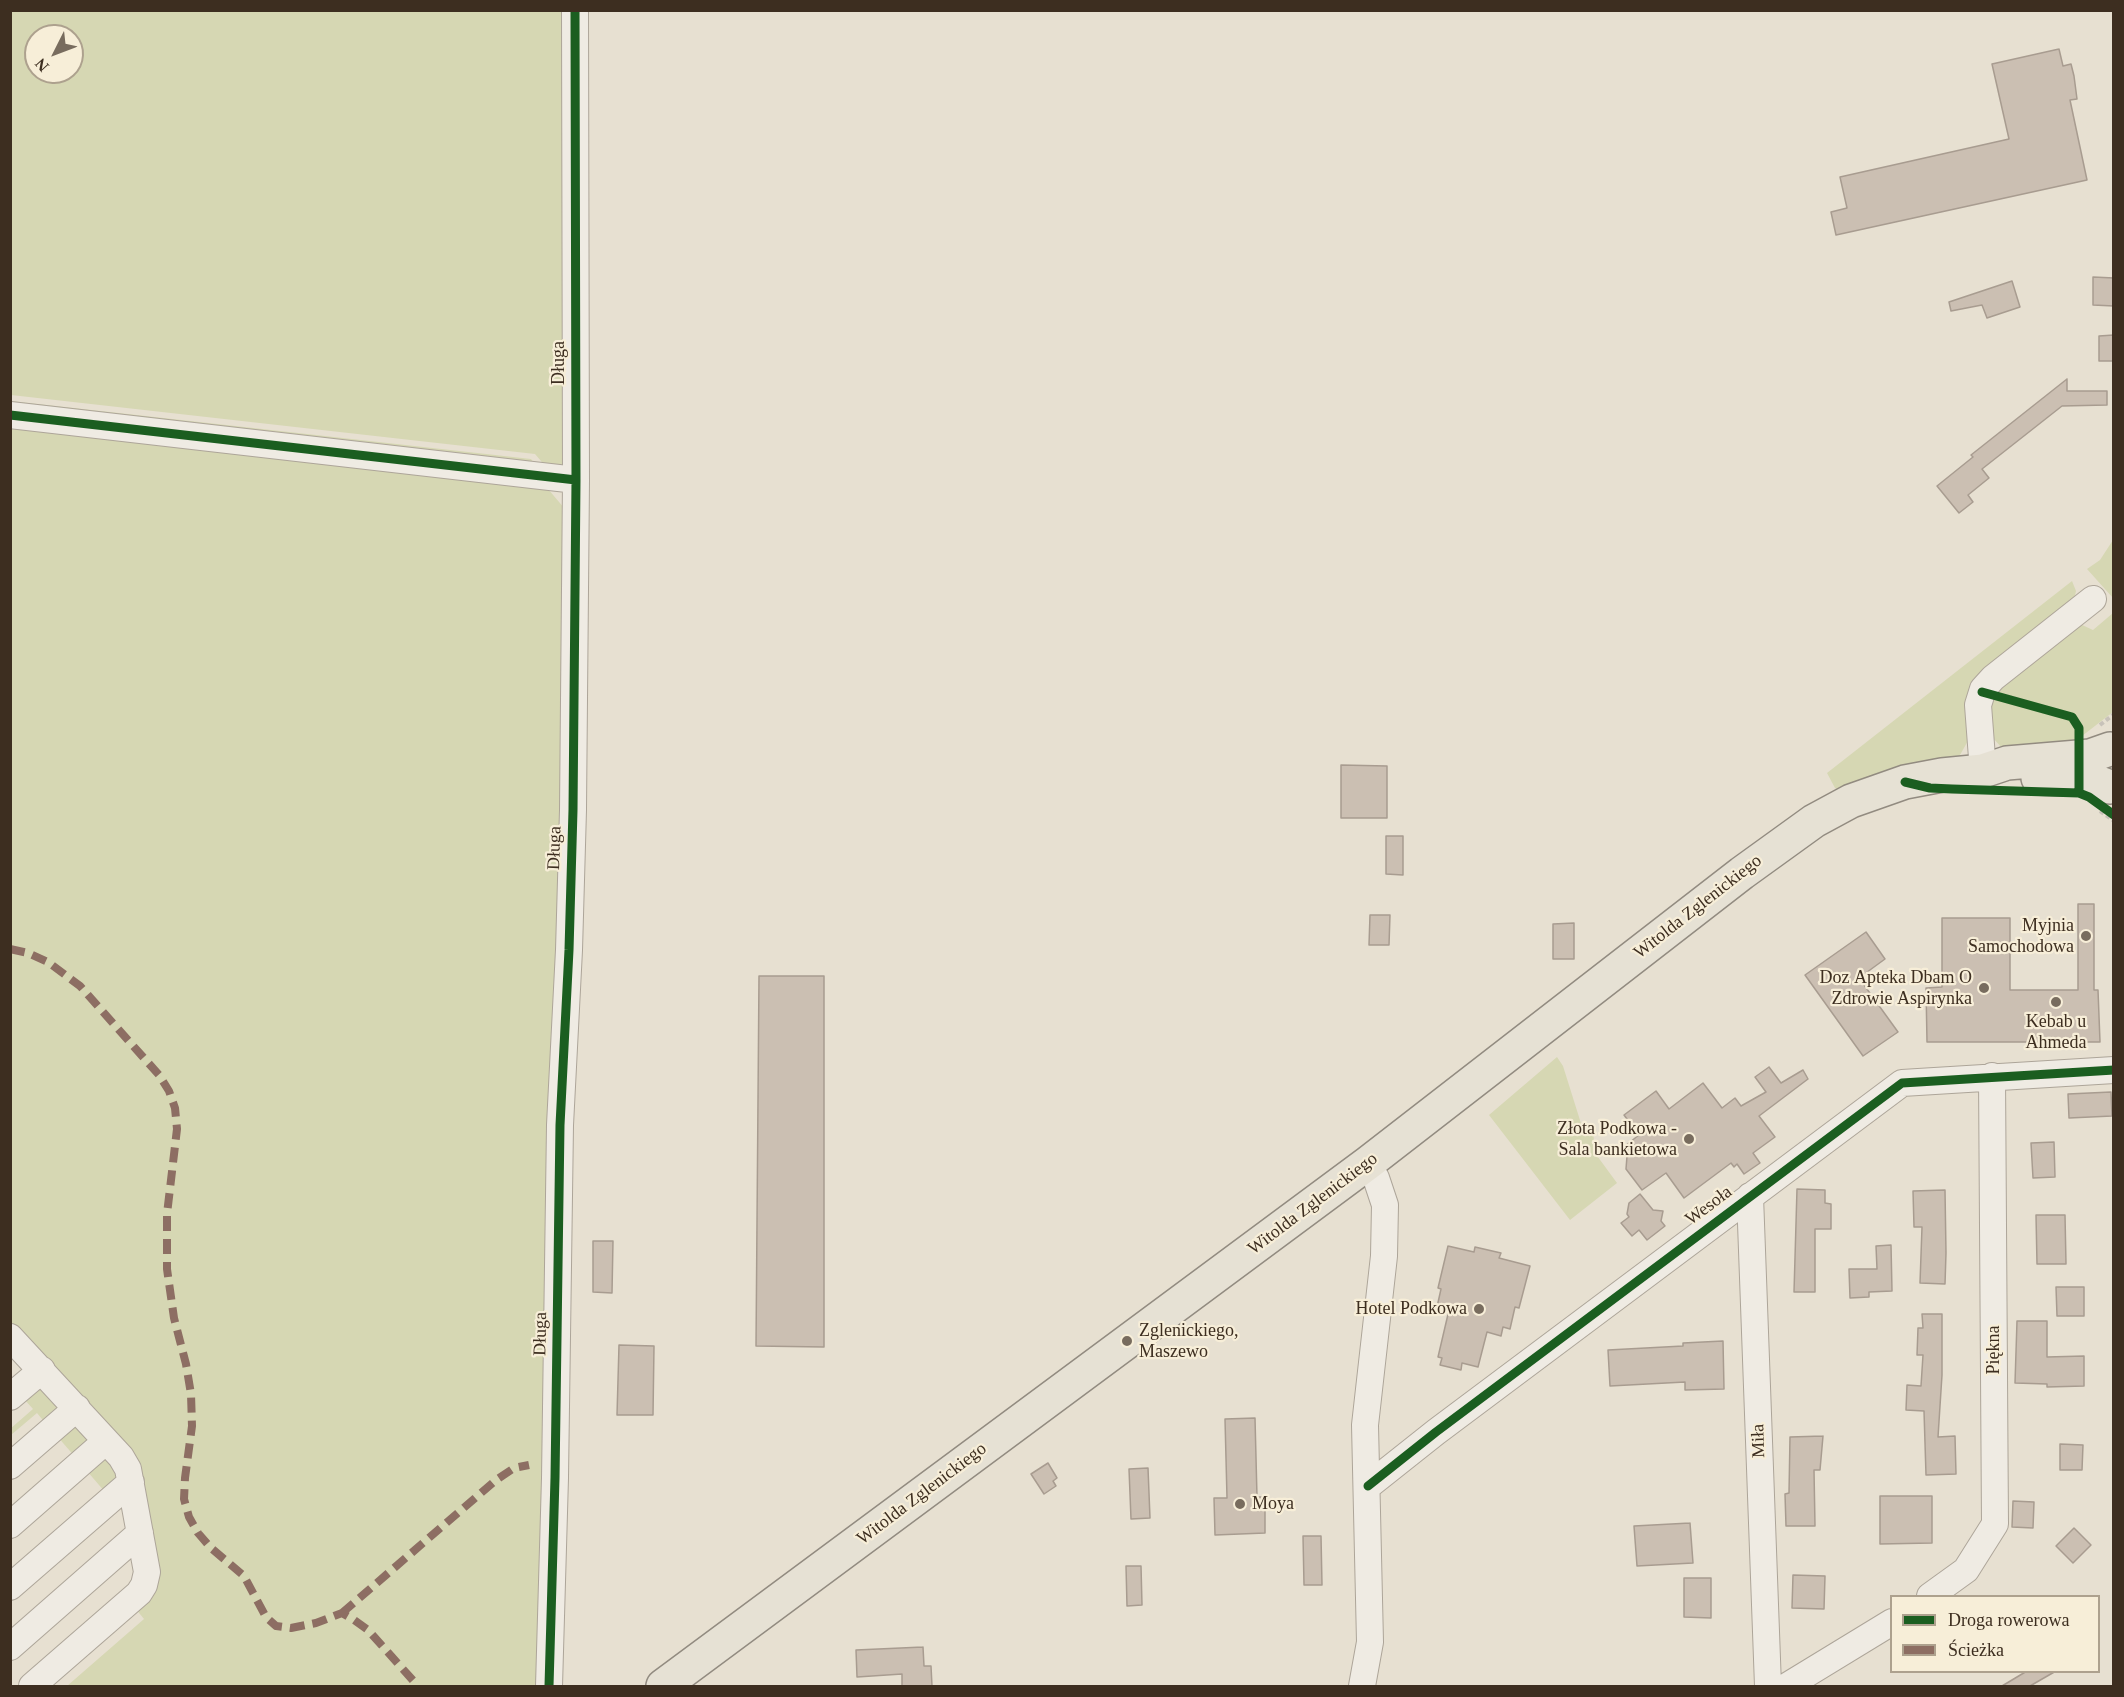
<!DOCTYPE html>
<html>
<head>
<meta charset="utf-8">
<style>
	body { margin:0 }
	#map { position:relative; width:2124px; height:1697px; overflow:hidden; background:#e7e0d1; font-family:"Times New Roman",serif }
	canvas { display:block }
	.frame { position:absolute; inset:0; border:12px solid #3d2e20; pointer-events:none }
	.legend { position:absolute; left:1890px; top:1595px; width:210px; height:78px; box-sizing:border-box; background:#f7eed8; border:2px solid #ada18e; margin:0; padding:8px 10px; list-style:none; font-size:18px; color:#3d2e20 }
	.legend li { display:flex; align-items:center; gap:12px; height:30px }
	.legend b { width:30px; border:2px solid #ada18e }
	.north { position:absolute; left:24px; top:24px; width:60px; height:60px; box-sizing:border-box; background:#f7eed8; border:2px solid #ada18e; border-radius:50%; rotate:228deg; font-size:16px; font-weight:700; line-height:24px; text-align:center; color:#3d2e20 }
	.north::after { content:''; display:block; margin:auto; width:21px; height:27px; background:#786c5e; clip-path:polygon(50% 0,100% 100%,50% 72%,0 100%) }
</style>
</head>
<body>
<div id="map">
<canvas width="2124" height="1697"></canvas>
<div class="frame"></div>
<ul class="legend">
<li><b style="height:8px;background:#1b5e20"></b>Droga rowerowa</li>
<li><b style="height:8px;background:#8d6e63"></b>Ścieżka</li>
</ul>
<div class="north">N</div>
</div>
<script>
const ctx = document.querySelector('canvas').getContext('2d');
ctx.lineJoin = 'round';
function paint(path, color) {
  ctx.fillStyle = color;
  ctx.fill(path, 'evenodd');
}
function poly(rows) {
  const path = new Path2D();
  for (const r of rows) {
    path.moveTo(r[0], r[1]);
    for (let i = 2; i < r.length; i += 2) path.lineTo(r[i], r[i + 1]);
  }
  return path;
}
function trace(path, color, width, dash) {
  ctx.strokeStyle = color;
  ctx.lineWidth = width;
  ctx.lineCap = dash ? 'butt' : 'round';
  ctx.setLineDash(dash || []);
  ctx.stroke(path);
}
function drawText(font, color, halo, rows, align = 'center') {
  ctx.font = font + ' "Times New Roman",serif';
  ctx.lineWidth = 4.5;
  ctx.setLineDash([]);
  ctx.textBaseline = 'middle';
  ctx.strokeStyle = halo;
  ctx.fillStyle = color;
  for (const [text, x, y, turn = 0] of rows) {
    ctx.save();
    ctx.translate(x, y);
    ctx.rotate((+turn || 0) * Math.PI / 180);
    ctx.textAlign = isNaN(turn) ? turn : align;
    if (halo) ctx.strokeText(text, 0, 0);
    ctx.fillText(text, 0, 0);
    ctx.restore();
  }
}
paint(poly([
	[10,11,567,11,567,468,547,468,535,454,11,395],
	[36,36,72,36,72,72,36,72],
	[11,401,531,459,534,463,11,408],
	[11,425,548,489,565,509,567,516,539,1686,67,1686,144,1619,135,1608,140,1472,21,1330,11,1324],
	[2113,540,2113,598,2087,569,2100,560],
	[2072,581,2076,591,2074,600,1994,664,1969,739,1960,755,1957,758,1840,791,1835,788,1827,773],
	[2113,613,2113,712,2082,736,2080,722,2072,714,1993,693,2080,624,2093,630],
	[1991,697,2068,719,2075,725,2076,741,2002,748,1993,738,1988,710],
	[1557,1057,1563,1066,1584,1133,1593,1130,1595,1153,1617,1183,1570,1220,1489,1115],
	[40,1385,61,1404,46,1424,37,1413,11,1435,10,1429,33,1409,24,1399],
	[74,1424,91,1441,76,1458,57,1436],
	[101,1458,107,1458,120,1476,105,1492,87,1471]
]), '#d6d7b3');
const building = poly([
	[2059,49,2063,66,2071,64,2074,76,2077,99,2070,100,2087,180,1836,235,1831,212,1847,208,1840,177,2009,139,1992,64,2059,49],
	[2093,277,2114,278,2114,306,2093,305,2093,277],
	[2012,281,2020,307,1987,318,1982,305,1951,311,1949,302,2012,281],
	[2114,335,2114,361,2099,361,2099,336,2114,335],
	[2067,379,2067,391,2107,391,2107,405,2062,406,1982,469,1989,478,1968,495,1973,502,1959,513,1937,486,1973,457,1971,455,2067,379],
	[1341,765,1387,766,1387,818,1341,818,1341,765],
	[1386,836,1403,836,1403,875,1386,874,1386,836],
	[2078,904,2094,904,2094,990,2098,990,2100,1042,1927,1042,1926,988,1942,987,1942,918,2010,918,2010,990,2078,990,2078,904],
	[1370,915,1390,915,1389,945,1369,945,1370,915],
	[1574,923,1574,959,1553,959,1553,924,1574,923],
	[1866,932,1885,959,1859,978,1898,1032,1863,1056,1805,975,1866,932],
	[759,976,824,976,824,1347,756,1346,759,976],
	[1769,1067,1781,1083,1803,1070,1808,1079,1759,1116,1775,1137,1753,1153,1760,1163,1744,1174,1737,1164,1734,1167,1731,1163,1684,1198,1666,1173,1642,1190,1626,1169,1627,1156,1621,1149,1639,1135,1624,1115,1656,1091,1669,1109,1703,1083,1722,1108,1735,1098,1741,1106,1766,1092,1755,1077,1769,1067],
	[2111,1092,2112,1116,2069,1118,2068,1094,2111,1092],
	[2054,1142,2055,1177,2033,1178,2031,1143,2054,1142],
	[1797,1189,1825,1190,1825,1203,1831,1204,1831,1229,1815,1229,1815,1292,1794,1292,1797,1189],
	[1945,1190,1946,1253,1945,1284,1920,1283,1922,1227,1914,1227,1913,1191,1945,1190],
	[1640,1194,1653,1210,1663,1211,1661,1221,1665,1226,1647,1240,1639,1230,1632,1236,1621,1223,1629,1217,1627,1214,1629,1203,1640,1194],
	[2036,1215,2065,1215,2066,1264,2037,1264,2036,1215],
	[593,1241,613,1241,612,1293,593,1292,593,1241],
	[1891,1245,1892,1291,1869,1292,1869,1297,1850,1298,1849,1269,1877,1269,1876,1246,1891,1245],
	[1448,1246,1474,1252,1475,1247,1501,1253,1499,1258,1530,1266,1519,1308,1515,1307,1510,1329,1503,1327,1501,1336,1487,1332,1478,1367,1462,1363,1461,1370,1440,1365,1442,1358,1438,1357,1449,1310,1437,1307,1441,1289,1438,1288,1448,1246],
	[2056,1287,2084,1287,2084,1316,2057,1316,2056,1287],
	[1922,1314,1942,1314,1942,1375,1938,1437,1955,1436,1956,1474,1926,1475,1924,1411,1906,1410,1907,1385,1921,1386,1923,1355,1917,1355,1918,1328,1923,1328,1922,1314],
	[2017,1321,2047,1321,2047,1357,2084,1356,2084,1386,2047,1387,2047,1384,2015,1383,2017,1321],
	[1723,1341,1724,1389,1685,1390,1685,1382,1610,1386,1608,1350,1683,1346,1683,1343,1723,1341],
	[619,1345,654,1346,653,1415,617,1415,619,1345],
	[1255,1418,1257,1497,1265,1497,1265,1533,1215,1535,1214,1498,1227,1498,1225,1419,1255,1418],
	[1823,1436,1820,1470,1814,1470,1815,1526,1786,1526,1785,1494,1789,1493,1790,1437,1823,1436],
	[2060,1444,2083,1445,2082,1470,2060,1470,2060,1444],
	[1048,1463,1057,1478,1053,1481,1056,1486,1044,1494,1031,1474,1048,1463],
	[1148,1468,1150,1518,1131,1519,1129,1469,1148,1468],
	[1880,1496,1932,1496,1932,1543,1880,1544,1880,1496],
	[2013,1501,2034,1502,2033,1528,2012,1527,2013,1501],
	[1690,1523,1693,1563,1637,1566,1634,1526,1690,1523],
	[2074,1528,2091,1545,2073,1563,2056,1546,2074,1528],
	[1303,1536,1321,1536,1322,1585,1304,1585,1303,1536],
	[1126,1566,1141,1566,1142,1605,1127,1606,1126,1566],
	[1793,1575,1825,1576,1824,1609,1792,1608,1793,1575],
	[1684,1578,1711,1578,1711,1618,1684,1617,1684,1578],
	[923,1647,924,1666,931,1666,932,1686,902,1686,902,1674,857,1677,856,1650,923,1647],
	[2027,1671,2056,1671,2030,1686,2002,1686,2027,1671]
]);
paint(building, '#cbbfb2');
trace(building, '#a89c90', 1.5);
const minor = poly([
	[10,415,576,480],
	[1983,771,1978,705,1983,689,1993,678,2093,599],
	[1750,1196,1768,1686],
	[10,1337,121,1457,128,1469,147,1572,144,1585,139,1593,32,1686],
	[10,1397,42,1370],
	[10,1466,77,1408],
	[1368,1486,1436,1432,1902,1083,2114,1070],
	[10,1525,106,1441],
	[10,1587,131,1482],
	[1930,1596,1966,1570,1995,1524,1992,1076],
	[10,1647,140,1533],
	[549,1686,555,1478,560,1125,569,950,573,810,576,480,575,10],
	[1362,1686,1370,1642,1365,1425,1384,1256,1385,1205,1376,1178,1368,1163],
	[1787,1686,1892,1622]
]);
const major = poly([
	[2038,778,2079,779,2097,782,2110,787],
	[663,1686,1368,1163,1742,873,1814,821,1851,801,1905,782,1942,775,1983,771,2007,763,2090,756,2110,749]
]);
trace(minor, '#ada599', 28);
trace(major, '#928b80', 36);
trace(poly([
	[2100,725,2114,714],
	[2100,811,2114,821]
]), '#c8c2b9', 4, [4.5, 3]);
trace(minor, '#efebe3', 26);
trace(major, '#e6e1d4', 33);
trace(poly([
	[10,949,28,953,48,962,80,986,159,1075,169,1091,175,1108,177,1129,167,1214,167,1269,174,1318,186,1364,191,1394,192,1426,185,1478,184,1499,189,1517,198,1533,211,1548,244,1576,266,1617,276,1626,291,1628,316,1623,342,1613,354,1620,368,1630,418,1686],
	[342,1613,496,1480,514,1468,529,1465]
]), '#8d6e63', 8, [15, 8]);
trace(poly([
	[10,415,576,480],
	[1982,692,2072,717,2079,728,2079,793,2089,797,2114,815],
	[1905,782,1930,788,1952,789,2079,793],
	[1368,1486,1436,1432,1902,1083,2114,1070],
	[549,1686,555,1478,560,1125,569,950,573,810,576,480,575,10]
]), '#1b5e20', 9);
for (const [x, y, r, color] of [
	[2086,936,6,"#786c5e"],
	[1984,988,6,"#786c5e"],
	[2056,1002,6,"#786c5e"],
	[1689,1139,6,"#786c5e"],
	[1479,1309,6,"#786c5e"],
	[1127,1341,6,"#786c5e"],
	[1240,1504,6,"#786c5e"]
]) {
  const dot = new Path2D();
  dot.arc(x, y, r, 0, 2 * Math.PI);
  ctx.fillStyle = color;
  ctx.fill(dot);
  trace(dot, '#f7eed8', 2);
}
drawText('18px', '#3d2e20', '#f7eed8', [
	["Długa",559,363,-90],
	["Długa",555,848,-88],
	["Witolda Zglenickiego",1698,907,-38],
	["Witolda Zglenickiego",1313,1204,-37],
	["Wesoła",1709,1206,-37],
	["Długa",541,1334,-89],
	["Piękna",1994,1350,-90],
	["Miła",1759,1441,-92],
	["Witolda Zglenickiego",922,1494,-37]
]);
drawText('18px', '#3d2e20', '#f7eed8', [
	["Myjnia",2074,926],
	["Samochodowa",2074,947],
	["Doz Apteka Dbam O",1972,978],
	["Zdrowie Aspirynka",1972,999],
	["Kebab u",2056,1022,"center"],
	["Ahmeda",2056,1043,"center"],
	["Złota Podkowa -",1677,1129],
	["Sala bankietowa",1677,1150],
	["Hotel Podkowa",1467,1309],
	["Zglenickiego,",1139,1331,"left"],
	["Maszewo",1139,1352,"left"],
	["Moya",1252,1504,"left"]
], 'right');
</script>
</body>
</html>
